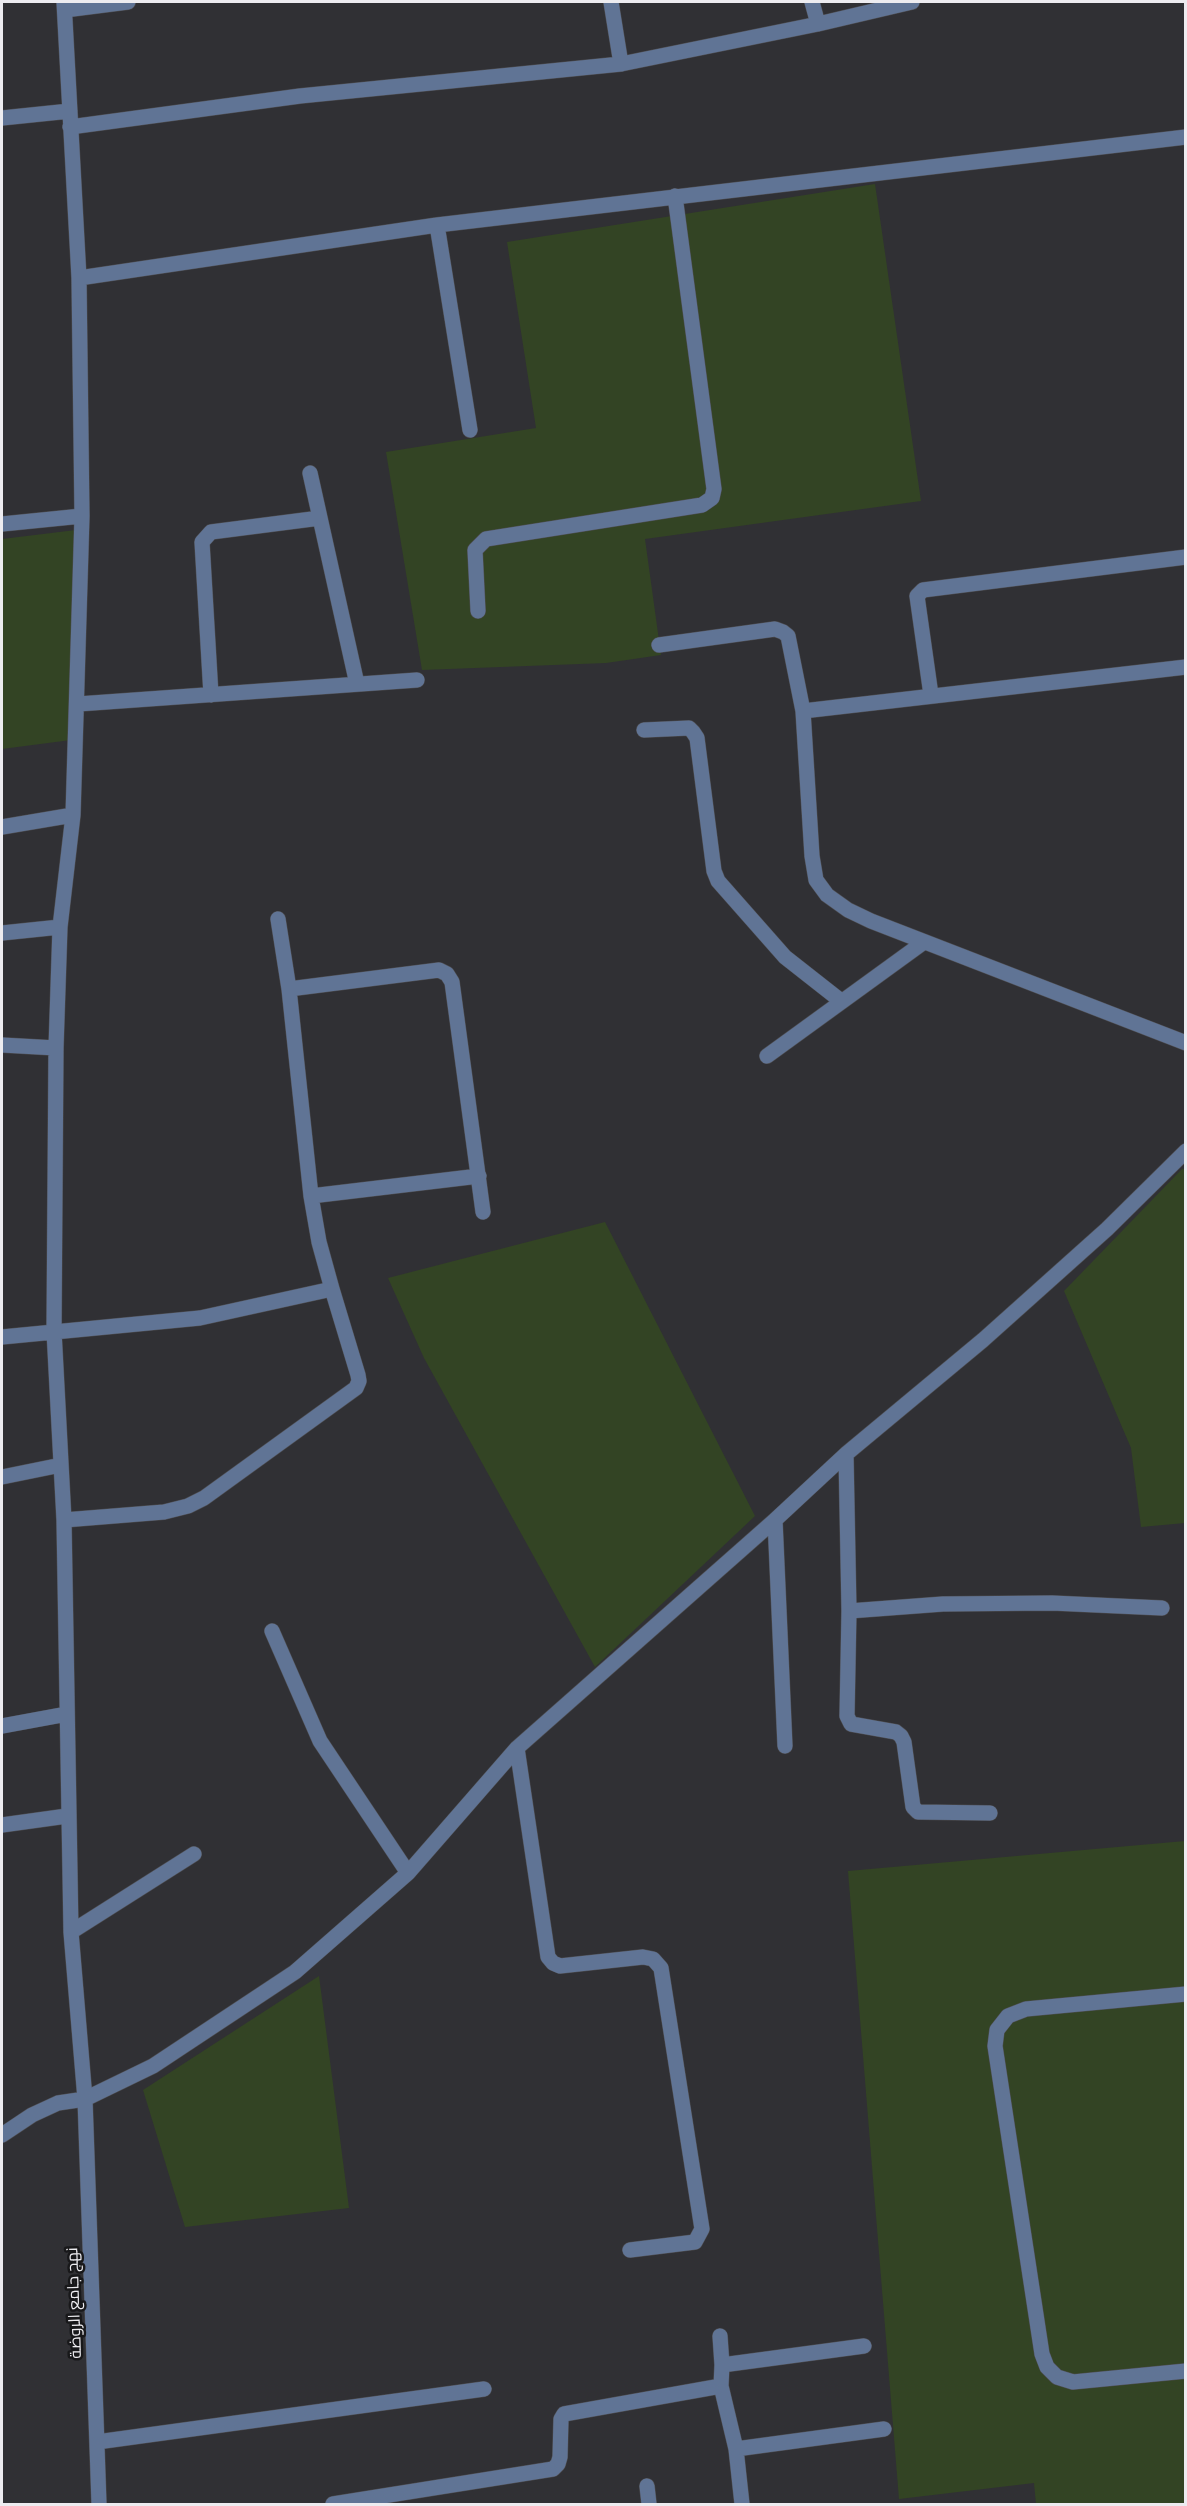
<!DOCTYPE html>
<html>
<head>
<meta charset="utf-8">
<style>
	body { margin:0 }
	#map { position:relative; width:1187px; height:2506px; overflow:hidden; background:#303034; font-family:"Golos Text",sans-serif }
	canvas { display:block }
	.frame { position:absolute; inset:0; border:3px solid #edecf0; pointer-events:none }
</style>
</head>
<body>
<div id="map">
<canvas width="1187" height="2506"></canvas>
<div class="frame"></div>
</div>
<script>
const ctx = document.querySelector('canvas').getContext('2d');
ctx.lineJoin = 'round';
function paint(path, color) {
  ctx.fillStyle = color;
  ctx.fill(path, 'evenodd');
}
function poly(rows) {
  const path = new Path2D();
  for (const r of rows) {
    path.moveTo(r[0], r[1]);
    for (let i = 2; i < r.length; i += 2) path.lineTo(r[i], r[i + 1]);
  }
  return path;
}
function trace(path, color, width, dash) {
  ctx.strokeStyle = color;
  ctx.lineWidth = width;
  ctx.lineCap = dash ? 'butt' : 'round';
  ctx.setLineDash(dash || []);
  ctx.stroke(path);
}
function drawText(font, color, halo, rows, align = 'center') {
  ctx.font = font + ' "Golos Text",Cairo,sans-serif';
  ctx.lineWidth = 5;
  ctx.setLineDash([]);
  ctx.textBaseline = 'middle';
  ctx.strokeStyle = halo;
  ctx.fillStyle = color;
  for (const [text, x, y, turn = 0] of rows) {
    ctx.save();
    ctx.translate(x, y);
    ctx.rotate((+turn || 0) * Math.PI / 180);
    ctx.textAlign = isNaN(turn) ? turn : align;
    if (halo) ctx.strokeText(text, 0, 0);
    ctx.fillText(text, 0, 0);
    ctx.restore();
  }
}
paint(poly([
	[875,184,921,501,645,539,661,655,606,663,422,670,386,452,536,428,507,242],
	[76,530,71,740,2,749,2,539],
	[1182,1169,1186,1169,1185,1523,1141,1527,1131,1448,1064,1291],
	[605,1222,755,1516,595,1667,424,1358,388,1278],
	[1185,1841,1185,2504,1036,2504,1034,2483,899,2499,848,1871],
	[319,1976,349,2208,185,2227,143,2090]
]), '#334424');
const minor = poly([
	[64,2,79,278,82,516,73,815,60,927,56,1048,54,1331,64,1520,71,1932,85,2099,99,2504],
	[611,2,621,64],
	[812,2,818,24],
	[65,10,128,2],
	[2,118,70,111],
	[70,127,300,96,621,64,818,24,912,2],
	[437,225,470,430],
	[79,278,437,225,1186,137],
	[310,473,357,684],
	[2,524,82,516],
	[478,611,475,550,486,539,702,505,712,498,714,489,675,196],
	[659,645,775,629,783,632,788,636,803,711,1186,667],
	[211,695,202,542,211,532,320,518],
	[931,695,917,596,923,590,1186,557],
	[78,704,417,680],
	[803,711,812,856,816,880,827,895,848,910,871,921,1186,1043],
	[644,730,689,728,693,732,697,738,714,871,718,881,785,957,841,1001],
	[2,827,73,815],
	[278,919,289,989,311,1196,319,1242,332,1289],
	[2,933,60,927],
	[289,989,439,970,447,974,452,982,483,1212],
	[2,1045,56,1048],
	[767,1056,924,942],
	[311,1196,479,1176],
	[2,1337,200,1318,332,1289,358,1375,359,1381,356,1388,204,1498,188,1506,164,1512,64,1520],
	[846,1454,849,1611,847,1716,851,1724,896,1732,901,1736,904,1742,913,1807,918,1812,990,1813],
	[2,1477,61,1465],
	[775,1520,785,1746],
	[849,1611,943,1604,1052,1603,1162,1608],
	[272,1631,320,1741,408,1873],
	[2,1726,67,1714],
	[517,1748,548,1957,553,1963,560,1966,643,1957,653,1959,661,1968,702,2229,695,2242,630,2250],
	[2,1825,67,1816],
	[71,1932,194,1854],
	[1186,1994,1026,2009,1008,2016,997,2030,995,2046,1042,2354,1047,2367,1057,2377,1073,2382,1186,2371],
	[2,2135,32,2115,58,2103,85,2099,153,2066,295,1972,408,1873,517,1748,775,1520,846,1454,983,1340,1107,1229,1186,1151],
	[720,2336,722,2365,721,2386,736,2449,742,2504],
	[722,2365,864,2346],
	[97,2442,484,2389],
	[736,2449,884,2429],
	[647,2486,649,2504],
	[333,2504,553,2469,558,2464,560,2457,561,2419,564,2414,721,2386]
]);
trace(minor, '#4e4e52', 16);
trace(minor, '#607495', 15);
drawText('16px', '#edecf0', '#18181a', [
	["نهج جامع الروضة",74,2303,-92]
]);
</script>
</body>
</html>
